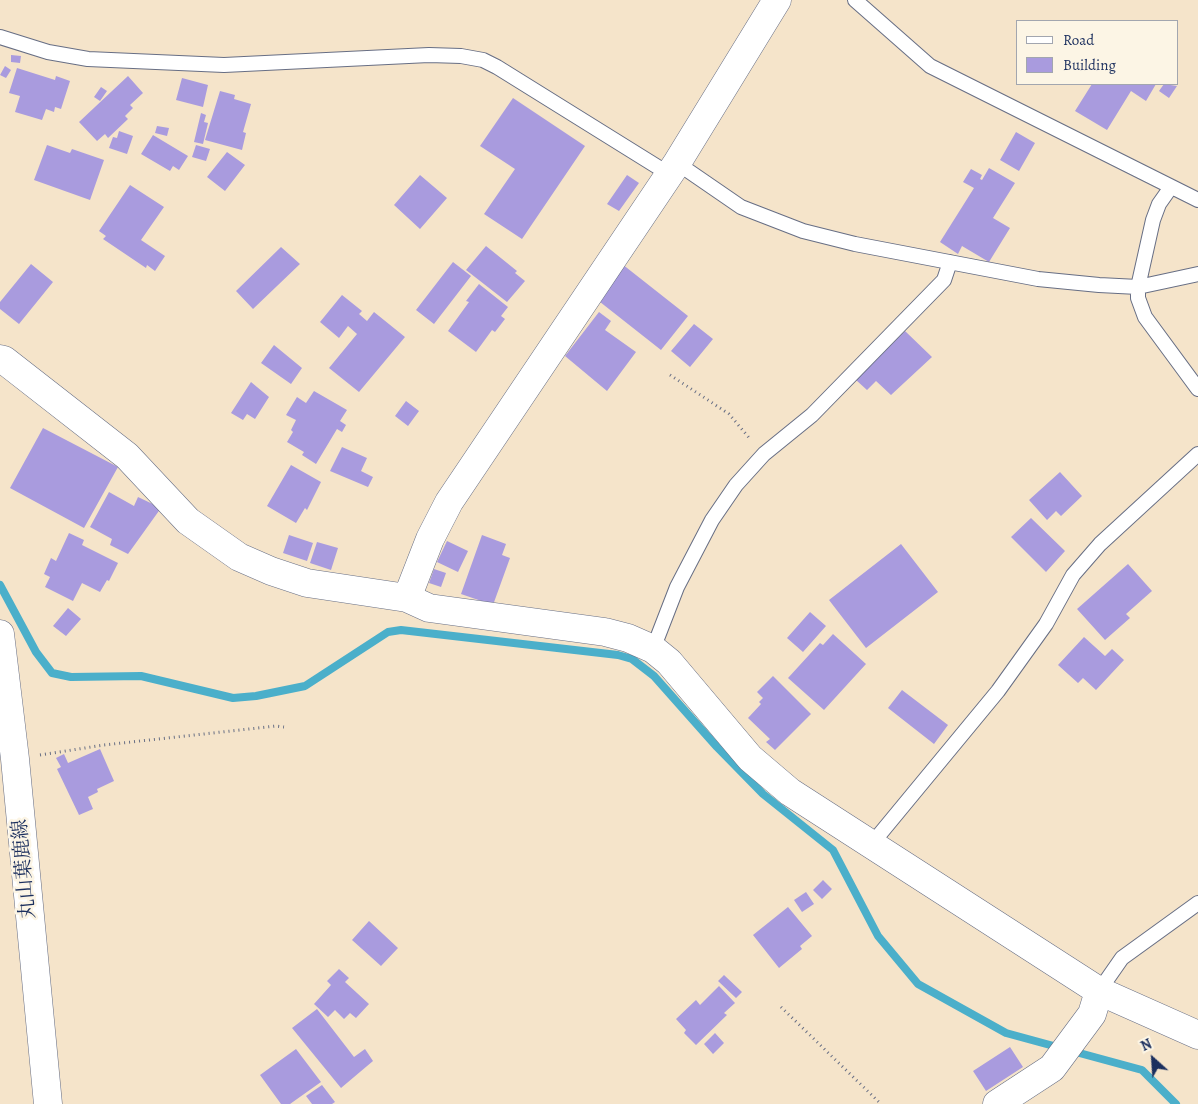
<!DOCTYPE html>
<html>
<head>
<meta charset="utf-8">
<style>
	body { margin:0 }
	#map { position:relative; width:1198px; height:1104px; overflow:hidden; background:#f5e4ca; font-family:Alegreya,serif }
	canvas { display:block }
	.legend { position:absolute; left:1016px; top:20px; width:162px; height:65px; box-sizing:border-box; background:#fcf5e5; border:1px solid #a2a6af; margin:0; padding:6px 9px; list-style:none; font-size:15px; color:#1b2f5e }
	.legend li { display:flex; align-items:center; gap:10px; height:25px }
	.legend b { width:25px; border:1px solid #a2a6af }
	.north { position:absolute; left:1128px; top:1034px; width:50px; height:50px; -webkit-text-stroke:4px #fcf5e5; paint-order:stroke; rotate:334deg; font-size:14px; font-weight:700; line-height:20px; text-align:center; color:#1b2f5e }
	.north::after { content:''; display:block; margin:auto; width:18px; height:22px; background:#1b2f5e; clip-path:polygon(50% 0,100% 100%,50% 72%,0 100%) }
</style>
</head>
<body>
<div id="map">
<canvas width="1198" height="1104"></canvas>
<ul class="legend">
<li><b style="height:6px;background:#fff"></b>Road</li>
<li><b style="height:14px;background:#a99bde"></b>Building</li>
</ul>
<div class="north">N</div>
</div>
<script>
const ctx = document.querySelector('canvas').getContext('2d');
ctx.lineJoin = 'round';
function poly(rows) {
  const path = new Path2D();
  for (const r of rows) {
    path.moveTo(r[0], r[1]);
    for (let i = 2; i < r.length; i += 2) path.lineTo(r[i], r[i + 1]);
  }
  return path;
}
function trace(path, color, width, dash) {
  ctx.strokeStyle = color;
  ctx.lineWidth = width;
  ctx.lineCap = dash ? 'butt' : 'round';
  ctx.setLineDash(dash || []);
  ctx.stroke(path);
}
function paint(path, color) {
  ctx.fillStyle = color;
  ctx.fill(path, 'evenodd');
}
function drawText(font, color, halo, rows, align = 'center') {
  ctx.font = font + ' Alegreya,"Noto Serif JP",serif';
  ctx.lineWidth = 5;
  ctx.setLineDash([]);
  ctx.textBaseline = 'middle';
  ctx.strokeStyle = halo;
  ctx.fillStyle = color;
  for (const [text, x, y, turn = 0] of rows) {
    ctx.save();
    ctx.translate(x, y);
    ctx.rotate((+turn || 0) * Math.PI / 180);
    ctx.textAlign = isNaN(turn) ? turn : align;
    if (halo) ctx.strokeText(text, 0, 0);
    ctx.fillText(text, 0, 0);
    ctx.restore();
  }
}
trace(poly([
	[0,585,36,652,52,673,71,677,141,676,233,698,256,696,305,686,388,632,401,630,618,655,632,659,654,676,717,747,763,794,833,850,878,936,918,984,1006,1033,1061,1048],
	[1072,1051,1142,1070,1176,1104]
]), '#4bafca', 8);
paint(poly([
	[11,55,21,56,20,63,11,62],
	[5,66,11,70,6,78,0,75],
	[17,68,55,80,56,76,70,81,61,109,55,107,54,112,46,109,42,120,15,112,20,96,9,93],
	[128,76,143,93,130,105,133,108,125,116,128,119,108,138,105,134,97,141,79,122],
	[182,78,208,85,203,107,176,100],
	[1092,84,1156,84,1146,101,1131,91,1107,130,1075,111],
	[1164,84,1177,86,1169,98,1159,91],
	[101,87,107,91,100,101,94,97],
	[220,91,235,95,234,99,251,104,243,132,246,133,242,150,205,140],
	[513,98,585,146,522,239,484,214,515,169,480,146],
	[201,113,206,115,204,122,208,123,203,144,194,142],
	[157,126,169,128,167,136,155,133],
	[119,131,133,136,127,154,109,148,113,137,117,138],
	[1016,132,1035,143,1019,171,1000,160],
	[153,135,188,156,179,170,173,166,170,171,141,154],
	[47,145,70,153,72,149,104,160,90,200,34,180],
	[196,145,210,149,206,161,192,157],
	[227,152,245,165,225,191,207,177],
	[989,168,1015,183,993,218,1010,228,989,262,962,246,958,254,940,242,974,188,963,182,971,169,982,175,980,179,982,180],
	[420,175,447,198,420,229,394,205],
	[627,175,639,183,619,211,607,204],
	[130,185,164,207,141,240,165,256,155,271,147,265,146,268,103,239,106,236,99,231],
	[486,246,517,271,515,273,525,281,507,302,466,270],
	[281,247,300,264,253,309,236,291],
	[453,262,471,276,434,324,416,310],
	[31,264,53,282,19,324,0,309,0,302],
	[622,264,688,316,661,350,595,298],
	[479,284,508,307,501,316,505,319,495,332,492,330,476,352,448,331,469,302,466,301],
	[342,295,362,311,359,314,367,321,374,312,405,337,359,392,329,368,357,334,348,326,339,338,320,322],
	[599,312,611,321,605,330,636,352,607,391,565,356],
	[694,324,713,339,690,367,671,351],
	[905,331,932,357,891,395,876,381,867,390,856,380],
	[274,345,302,368,291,384,261,363],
	[251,382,269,397,255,419,247,414,243,420,231,413],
	[314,391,347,410,340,421,346,425,342,432,337,429,316,464,302,455,304,452,287,442,293,432,291,430,296,420,286,415,297,397,306,403],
	[406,401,419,411,408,426,395,416],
	[43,428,118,467,84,528,10,488],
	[342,447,367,458,361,471,373,477,368,487,330,471],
	[291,465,321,482,307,510,305,508,296,523,267,506],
	[1060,472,1082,496,1061,516,1056,511,1047,520,1029,500],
	[109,492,134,506,138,497,161,508,128,554,110,545,112,539,90,527],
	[1031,518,1065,551,1046,572,1011,537],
	[69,533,84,540,82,545,118,563,109,581,107,580,100,592,82,583,73,601,45,587,50,577,44,574,51,558,56,561],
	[289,535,313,543,307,561,283,553],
	[482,535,506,544,502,555,510,558,493,605,461,594],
	[447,541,468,551,458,572,437,562],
	[317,542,338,548,331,570,310,563],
	[901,544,938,592,866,648,829,600],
	[1128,564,1152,591,1126,614,1130,618,1105,640,1077,609],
	[434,569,446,573,441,587,429,583],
	[68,608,81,619,66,636,53,626],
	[810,612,826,626,803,652,787,638],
	[833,634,866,664,824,710,788,678,820,643,823,645],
	[1084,637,1105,656,1112,649,1124,660,1096,690,1083,678,1078,683,1058,665],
	[773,676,811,714,775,750,766,742,770,739,748,718,761,704,759,702,763,698,757,692],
	[902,690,948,725,934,744,888,708],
	[100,749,114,781,97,789,98,792,88,797,93,809,79,815,57,769,61,767,56,758,64,754,68,763],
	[823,880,832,889,822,899,813,890],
	[806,892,814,904,802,912,794,900],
	[788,907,812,936,800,946,802,949,779,968,753,935],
	[369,921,398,948,381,966,352,940],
	[339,969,349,978,345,982,369,1004,356,1018,350,1013,344,1019,335,1010,328,1017,314,1004,331,985,327,981],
	[724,975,742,992,736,998,718,981],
	[719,986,735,1003,724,1013,727,1015,696,1045,684,1033,686,1030,676,1019,696,1000,700,1005],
	[317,1009,354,1057,365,1049,373,1061,341,1088,292,1028],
	[715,1033,724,1043,713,1054,704,1044],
	[1010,1047,1023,1067,986,1091,973,1071],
	[296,1049,321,1082,290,1104,281,1104,260,1075],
	[322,1085,335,1102,332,1104,312,1104,306,1096]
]), '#a99bde');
const lane = poly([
	[855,0,930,66,1198,200],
	[0,37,48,52,88,59,224,65,429,55,461,56,483,60,497,67,669,174],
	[677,163,741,207,803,231,855,244,1038,279,1099,285,1138,287,1198,274],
	[1171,187,1159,204,1153,220,1138,287,1138,298,1145,317,1198,389],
	[653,649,677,587,712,520,736,485,764,454,812,415,944,280,950,262],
	[870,846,998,691,1046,624,1073,575,1100,544,1198,454],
	[1099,991,1122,958,1198,903]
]);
const street = poly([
	[0,359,4,360,127,456,188,521,239,557,271,571,307,583,407,598,429,608,605,632,628,638,653,649,669,662,750,758,790,792,1099,991,1198,1035],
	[407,598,430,539,449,502,677,163,777,0],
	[997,1104,1052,1068,1092,1014,1099,991]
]);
const secondary = poly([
	[0,634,15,759,48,1104]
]);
trace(lane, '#676e84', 16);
trace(street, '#676e84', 29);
trace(secondary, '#676e84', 29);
trace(poly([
	[670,375,729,414,751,440],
	[40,755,104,745,276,726,284,727],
	[781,1007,881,1104]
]), '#676e84', 3, [1, 4]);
trace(lane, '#fff', 14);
trace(street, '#fff', 28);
trace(secondary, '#fff', 28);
drawText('20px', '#1b2f5e', '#fcf5e5', [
	["丸山葉鹿線",25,869,-95]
]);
</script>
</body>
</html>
